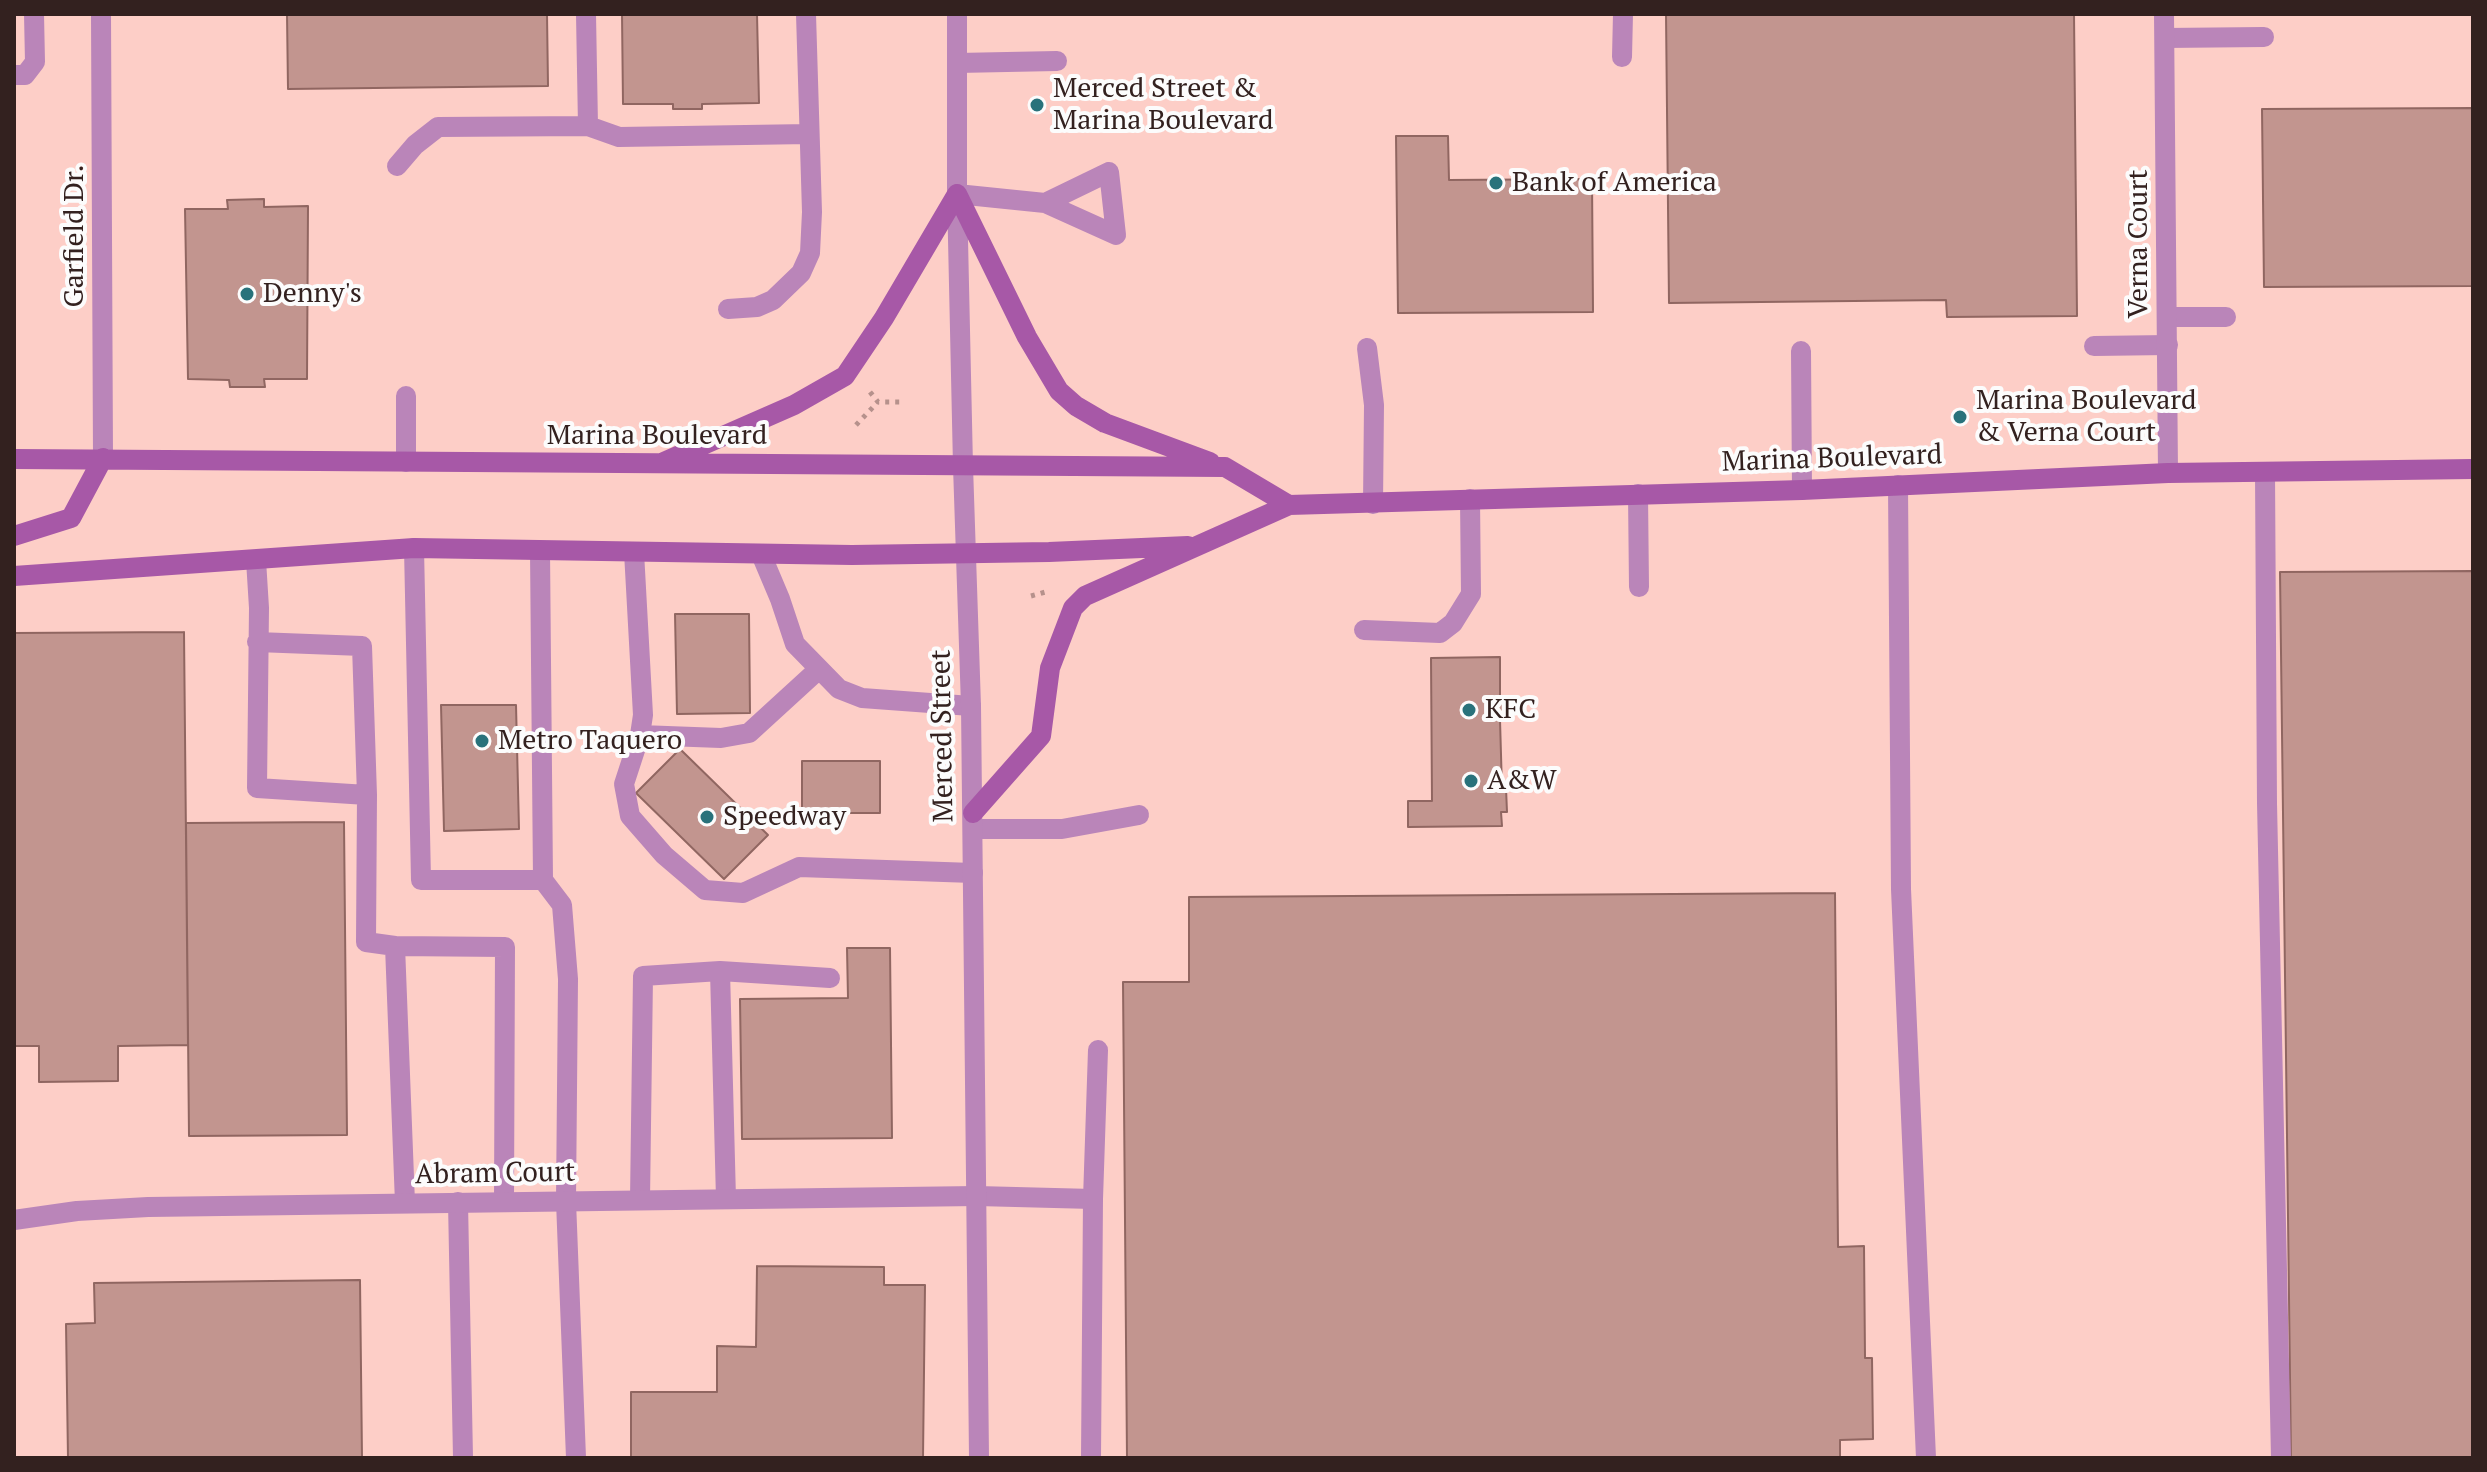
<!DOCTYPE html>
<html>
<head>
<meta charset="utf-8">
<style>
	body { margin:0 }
	#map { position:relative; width:2487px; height:1472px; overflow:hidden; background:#fdcec7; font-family:"PT Serif",serif }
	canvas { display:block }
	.frame { position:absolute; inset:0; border:16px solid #33211f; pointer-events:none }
</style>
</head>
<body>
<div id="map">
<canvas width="2487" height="1472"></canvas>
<div class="frame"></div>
</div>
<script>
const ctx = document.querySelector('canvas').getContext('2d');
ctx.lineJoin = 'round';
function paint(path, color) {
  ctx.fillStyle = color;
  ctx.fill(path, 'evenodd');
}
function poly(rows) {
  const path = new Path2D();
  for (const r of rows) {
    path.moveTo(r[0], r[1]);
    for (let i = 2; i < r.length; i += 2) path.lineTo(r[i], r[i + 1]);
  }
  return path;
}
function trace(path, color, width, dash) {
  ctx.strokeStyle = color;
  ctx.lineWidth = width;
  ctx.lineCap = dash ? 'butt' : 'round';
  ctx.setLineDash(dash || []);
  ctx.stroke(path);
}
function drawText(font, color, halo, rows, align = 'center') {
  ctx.font = font + ' "PT Serif",serif';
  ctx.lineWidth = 8;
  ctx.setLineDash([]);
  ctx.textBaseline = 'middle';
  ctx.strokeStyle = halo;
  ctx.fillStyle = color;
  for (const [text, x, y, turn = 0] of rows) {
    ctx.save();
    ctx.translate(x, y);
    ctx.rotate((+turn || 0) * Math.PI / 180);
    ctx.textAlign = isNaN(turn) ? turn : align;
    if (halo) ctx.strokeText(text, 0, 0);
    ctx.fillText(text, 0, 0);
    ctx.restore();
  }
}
const building = poly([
	[287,14,547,14,548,86,288,89,287,14],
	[622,14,757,14,759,103,702,104,702,109,673,109,673,104,623,104,622,14],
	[1666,14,2074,14,2077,316,1947,317,1946,300,1669,303,1666,14],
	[2473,108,2473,286,2264,287,2262,109,2473,108],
	[1396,136,1448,136,1449,180,1592,179,1593,312,1398,313,1396,136],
	[264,199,264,207,308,206,307,379,264,379,265,387,230,387,229,380,188,379,185,209,228,209,227,200,264,199],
	[2473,571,2473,1458,2291,1458,2280,572,2473,571],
	[675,614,749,614,750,713,677,714,675,614],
	[184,632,188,1045,118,1046,118,1081,39,1082,39,1046,14,1046,14,633,184,632],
	[1500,657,1500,696,1506,696,1506,720,1500,720,1502,789,1506,788,1507,812,1501,812,1502,826,1408,827,1408,801,1432,801,1431,658,1500,657],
	[441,705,516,705,519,829,444,831,441,705],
	[680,749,768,835,724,879,636,793,680,749],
	[802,761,880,761,880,813,802,813,802,761],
	[344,822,347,1135,189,1136,186,823,344,822],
	[1835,893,1838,1247,1864,1246,1865,1358,1872,1358,1873,1439,1840,1440,1840,1458,1127,1458,1123,982,1189,982,1189,897,1835,893],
	[847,948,890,948,892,1138,742,1139,740,999,848,998,847,948],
	[757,1266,884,1267,884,1285,925,1285,923,1458,631,1458,631,1392,717,1392,717,1346,756,1347,757,1266],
	[360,1280,362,1458,68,1458,66,1324,95,1323,94,1283,360,1280]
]);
paint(building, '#c2958f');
trace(building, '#906661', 2);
trace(poly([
	[870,392,878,402,905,402],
	[856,425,877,403],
	[1031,596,1049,591]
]), '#b6918c', 5, [4, 6]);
trace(poly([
	[586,14,588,126],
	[2165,38,2264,37],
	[1622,57,1623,14],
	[957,63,1057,61],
	[14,75,25,75,35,62,34,14],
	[397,166,415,145,438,127,588,126,619,137,809,134],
	[957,194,1045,203,1116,235,1109,172,1045,203],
	[728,309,757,307,773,300,801,273,810,253,812,212,806,14],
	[2168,317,2226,317],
	[2094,346,2168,345],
	[1367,348,1374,405,1373,504],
	[1801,351,1802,490],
	[406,396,406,462],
	[2265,472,2267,803,2281,1458],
	[1898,485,1901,889,1926,1458],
	[1638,494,1639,587],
	[414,548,421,880,543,880],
	[540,551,543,880,562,905,568,979,566,1201,576,1458],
	[634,552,643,715,640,735,624,784,630,816,664,855,705,890,743,893,799,867,973,873],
	[761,554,780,599,795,644,839,689,862,698,971,706],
	[256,560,259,608,257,788,367,795,366,942,395,946],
	[1364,630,1440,633,1453,623,1471,594,1470,499],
	[257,642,362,646,367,795],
	[640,735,721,738,749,733,819,669],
	[973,829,1062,829,1139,815],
	[720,971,830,978],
	[977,1196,1093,1199,1091,1458],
	[1093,1199,1098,1050],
	[640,1200,643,976,720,971,726,1199],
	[458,1202,463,1458],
	[405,1203,395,946,505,947,504,1202]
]), '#ba85b9', 20);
trace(poly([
	[101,14,103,458],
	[2164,14,2168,473],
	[14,1220,77,1211,148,1207,977,1196]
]), '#ba85b9', 20);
trace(poly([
	[957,14,957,194,963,466,971,706,979,1458]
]), '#ba85b9', 20);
trace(poly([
	[957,194,1027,337,1059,391,1076,406,1105,423,1210,462],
	[14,459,1225,467,1289,505],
	[664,462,794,405,845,376,884,318,957,194],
	[14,536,71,518,103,458],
	[14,576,414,548,852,555,1049,552,1188,546],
	[973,813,1041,736,1050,668,1073,608,1085,596,1289,505,1802,490,2168,473,2473,469]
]), '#a758a7', 20);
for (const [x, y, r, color] of [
	[1037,105,8,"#29727b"],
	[1496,183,8,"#29727b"],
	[247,294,8,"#29727b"],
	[1960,417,8,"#29727b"],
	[1469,710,8,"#29727b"],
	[482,741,8,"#29727b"],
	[1471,781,8,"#29727b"],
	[707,817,8,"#29727b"]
]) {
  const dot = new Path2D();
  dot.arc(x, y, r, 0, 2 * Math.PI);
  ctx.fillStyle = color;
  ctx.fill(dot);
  trace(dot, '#fcfcfc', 3);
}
drawText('28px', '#33211f', '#fcfcfc', [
	["Merced Street &",1053,89],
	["Marina Boulevard",1053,121],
	["Bank of America",1512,183],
	["Denny's",263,294],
	["Marina Boulevard",1976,401],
	["& Verna Court",1976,433],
	["KFC",1485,710],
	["Metro Taquero",498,741],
	["A&W",1487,781],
	["Speedway",723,817]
], 'left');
drawText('28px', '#33211f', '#fcfcfc', [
	["Garfield Dr.",75,236,-90],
	["Verna Court",2139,244,-90],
	["Marina Boulevard",657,436],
	["Marina Boulevard",1832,459,-2],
	["Merced Street",943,736,-91],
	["Abram Court",495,1174,-1]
]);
</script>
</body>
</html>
